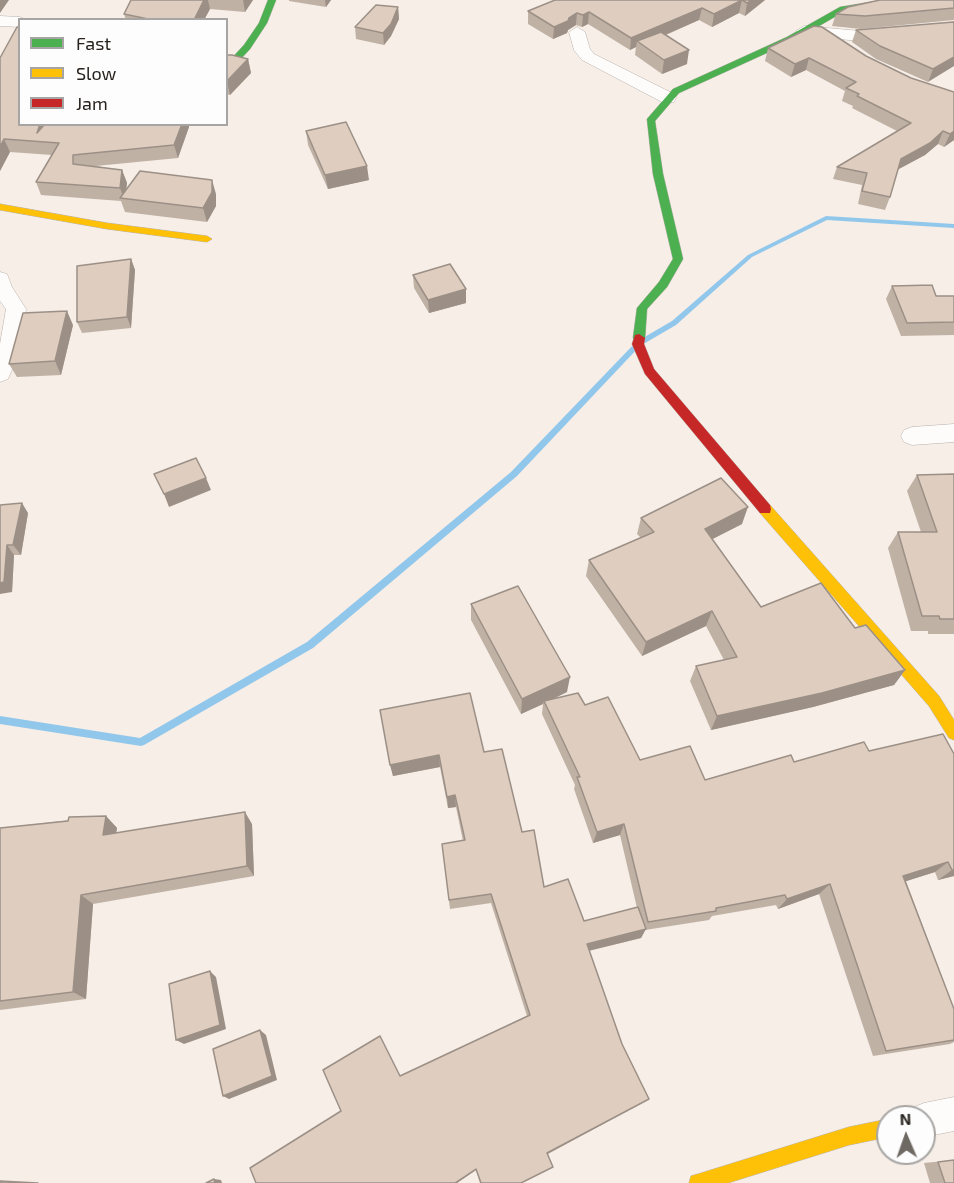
<!DOCTYPE html>
<html>
<head>
<meta charset="utf-8">
<style>
	body { margin:0 }
	#map { position:relative; width:954px; height:1183px; overflow:hidden; background:#f6eee7; font-family:"Exo 2",sans-serif }
	canvas { display:block }
	.legend { position:absolute; left:18px; top:18px; width:210px; height:108px; box-sizing:border-box; background:#fdfdfd; border:2px solid #a7a5a3; margin:0; padding:8px 10px; list-style:none; font-size:18px; color:#27221d }
	.legend li { display:flex; align-items:center; gap:12px; height:30px }
	.legend b { width:30px; border:2px solid #a7a5a3 }
	.north { position:absolute; left:876px; top:1105px; width:60px; height:60px; box-sizing:border-box; background:#fdfdfd; border:2px solid #a7a5a3; border-radius:50%; rotate:358deg; font-size:16px; font-weight:700; line-height:24px; text-align:center; color:#27221d }
	.north::after { content:''; display:block; margin:auto; width:21px; height:27px; background:#6f6964; clip-path:polygon(50% 0,100% 100%,50% 72%,0 100%) }
</style>
</head>
<body>
<div id="map">
<canvas width="954" height="1183"></canvas>
<ul class="legend">
<li><b style="height:8px;background:#4caf50"></b>Fast</li>
<li><b style="height:8px;background:#ffc107"></b>Slow</li>
<li><b style="height:8px;background:#c62828"></b>Jam</li>
</ul>
<div class="north">N</div>
</div>
<script>
const ctx = document.querySelector('canvas').getContext('2d');
ctx.lineJoin = 'round';
function poly(rows) {
  const path = new Path2D();
  for (const r of rows) {
    path.moveTo(r[0], r[1]);
    for (let i = 2; i < r.length; i += 2) path.lineTo(r[i], r[i + 1]);
  }
  return path;
}
function paint(path, color) {
  ctx.fillStyle = color;
  ctx.fill(path, 'evenodd');
}
function trace(path, color, width, dash) {
  ctx.strokeStyle = color;
  ctx.lineWidth = width;
  ctx.lineCap = dash ? 'butt' : 'round';
  ctx.setLineDash(dash || []);
  ctx.stroke(path);
}
paint(poly([
	[826,216,954,224,954,228,827,220,752,257,676,325,640,346,517,476,313,648,144,745,141,746,0,724,0,716,140,738,307,642,511,472,636,342,672,321,748,255,826,216]
]), '#92c7ec');
const street = poly([
	[0,16,20,17,26,20,20,20,20,27,0,26,0,16],
	[954,22,954,32,861,41,804,36,796,31,804,26,861,31,954,22],
	[577,27,585,32,590,49,594,54,674,94,676,98,674,102,662,102,582,60,574,50,569,32,577,27],
	[0,272,7,274,12,287,26,309,21,348,8,379,0,382,0,344,6,309,0,301,0,272],
	[954,424,954,442,912,445,904,442,901,436,904,430,912,427,954,424],
	[954,1097,954,1131,924,1137,924,1117,908,1117,912,1108,924,1103,954,1097]
]);
const fast = poly([
	[268,0,276,0,267,23,250,49,236,64,226,63,226,58,231,59,244,45,259,23,268,0],
	[883,0,902,0,845,11,793,41,679,93,655,121,663,174,683,259,667,287,647,309,645,338,643,341,635,341,633,338,637,308,659,282,673,259,653,174,647,119,673,89,787,37,840,7,883,0]
]);
const slow = poly([
	[0,204,107,223,207,236,212,239,207,242,107,229,0,210,0,204],
	[765,504,770,505,939,696,954,720,954,740,949,738,929,706,760,513,759,509,760,505,765,504],
	[888,1119,888,1137,849,1145,728,1183,689,1183,691,1176,698,1174,849,1127,888,1119]
]);
const jam = poly([
	[639,334,645,338,644,344,654,369,770,505,771,509,770,513,760,513,645,374,632,344,635,335,639,334]
]);
trace(street, '#b7b1ac', 1);
trace(fast, '#b7b1ac', 1);
trace(slow, '#b7b1ac', 1);
trace(jam, '#b7b1ac', 1);
paint(street, '#fefcfb');
paint(fast, '#4caf50');
paint(slow, '#ffc107');
paint(jam, '#c62828');
paint(poly([
	[131,0,253,0,245,12,210,9,204,20,126,20,124,14],
	[289,0,331,0,326,7,289,1],
	[555,0,765,0,745,16,739,13,712,27,699,20,666,35,687,64,662,74,635,55,636,47,630,50,588,24,582,27,576,25,568,30,567,33,553,39,528,24,528,11],
	[954,0,954,20,861,29,832,26,836,14],
	[398,7,399,19,391,36,384,45,356,39,355,27],
	[954,22,928,82,876,59,852,42,856,30],
	[768,48,866,56,911,78,954,140,944,147,938,144,925,155,897,170,890,197,885,210,858,204,862,185,833,179,837,167,897,131,852,108,853,106,842,101,845,91,806,70,791,77,765,61],
	[226,55,248,59,251,73,230,95,226,94],
	[0,58,20,124,189,127,178,158,96,166,122,170,127,183,126,190,216,194,216,206,207,222,125,212,121,201,41,195,36,182,52,155,10,152,0,171],
	[306,131,369,180,328,189,308,145],
	[131,259,135,270,131,328,82,333,77,322],
	[413,275,466,289,466,303,429,313,414,288],
	[892,286,936,296,954,296,954,335,901,336,886,299],
	[73,325,61,375,17,377,9,364],
	[954,474,954,634,928,634,928,631,911,631,888,548,898,532,921,532,907,491,917,475],
	[0,505,28,513,21,555,14,555,12,592],
	[641,518,742,524,712,539,761,607,855,628,905,670,894,685,813,707,711,730,690,681,696,666,724,660,706,626,642,656,586,576,589,560,641,538,637,534],
	[471,604,567,692,554,698,585,705,640,760,705,780,794,762,869,751,954,754,954,876,938,880,935,872,906,881,954,1009,954,1042,950,1044,873,1056,819,894,778,909,776,905,712,916,709,920,645,930,641,938,589,951,622,1044,649,1099,548,1154,521,1183,480,1183,476,1170,457,1183,256,1183,400,1076,527,1016,491,903,450,909,443,854,463,841,456,807,448,808,440,767,393,776,380,710,484,752,522,832,544,887,584,921,637,908,620,835,593,843,574,789,575,785,542,714,543,704,521,714,471,620],
	[106,816,117,828,116,833,252,824,254,876,93,904,86,999,0,1010,0,828],
	[954,1160,954,1183,930,1183,924,1163]
]), '#c0b1a5');
paint(poly([
	[0,0,9,0,0,13],
	[204,0,208,0,210,9,204,20,194,20],
	[243,0,253,0,245,12],
	[325,0,331,0,326,7],
	[742,0,739,13,712,27,714,14],
	[752,0,765,0,745,16,747,3],
	[398,7,399,19,391,36,384,45,383,33],
	[702,8,699,20,642,45,637,41,636,47,630,50,631,38],
	[589,12,588,24,582,27,583,15],
	[577,13,576,25,568,30,567,33,553,39,554,27],
	[689,50,687,64,662,74,664,60],
	[954,57,954,66,928,82,933,69],
	[809,58,806,70,791,77,795,64],
	[248,59,251,73,230,95,227,81],
	[40,124,49,124,37,133],
	[182,124,189,124,189,127,178,158,174,145],
	[943,131,938,144,925,155,895,171,901,159],
	[954,131,954,140,944,147,950,134],
	[4,139,10,152,0,171,0,147],
	[367,166,369,180,328,189,325,175],
	[122,170,127,183,125,199,124,199,120,188],
	[212,180,216,194,216,206,207,222,203,208],
	[131,259,135,270,131,328,127,317],
	[466,289,466,303,429,313,428,300],
	[67,311,73,325,61,375,55,361],
	[206,478,211,490,169,507,164,494],
	[22,503,28,513,21,555,13,545],
	[748,507,742,524,699,546,705,529],
	[7,545,14,555,12,592,0,594,0,583],
	[712,611,706,626,642,656,646,642],
	[905,670,894,685,813,707,711,730,717,716],
	[570,677,567,692,545,703,544,701,543,704,521,714,522,699],
	[439,755,440,767,393,776,390,765],
	[455,795,456,807,448,808,447,797],
	[245,812,252,824,254,876,247,866],
	[106,816,117,828,114,847,103,835],
	[624,824,620,835,593,843,597,832],
	[948,862,935,872,891,886,903,876],
	[952,870,954,870,954,876,938,880],
	[830,884,819,894,778,909,787,899],
	[81,895,93,904,86,999,73,992],
	[646,929,641,938,583,952,587,944],
	[210,971,216,977,226,1029,184,1044,176,1040],
	[260,1030,266,1035,277,1080,229,1099,223,1096],
	[649,1099,644,1102,545,1155,547,1153],
	[476,1169,476,1170,457,1183,455,1183],
	[214,1179,221,1180,222,1183,215,1183]
]), '#9c9086');
const building = poly([
	[131,0,204,0,194,20,153,20,124,14,131,0],
	[555,0,752,0,747,3,742,0,714,14,702,8,631,38,589,12,583,15,577,13,569,18,568,21,554,27,528,11,555,0],
	[880,0,954,0,954,8,865,16,836,14,848,7,880,0],
	[376,5,398,7,391,24,383,33,355,27,376,5],
	[954,22,954,57,933,69,880,46,856,30,954,22],
	[814,26,822,27,866,56,911,78,954,92,954,131,950,134,943,131,930,143,901,159,890,197,862,191,867,173,837,167,911,123,857,96,859,94,846,88,856,82,809,58,795,64,768,48,814,26],
	[17,27,20,27,20,124,40,124,37,133,45,124,182,124,174,145,73,155,73,164,122,170,120,188,36,182,59,143,4,139,0,147,0,58,17,27],
	[661,32,689,50,664,60,637,41,661,32],
	[226,55,232,55,248,59,227,81,226,55],
	[346,122,367,166,325,175,306,131,346,122],
	[140,171,212,180,212,192,203,208,120,198,140,171],
	[131,259,127,317,77,322,77,266,131,259],
	[450,264,466,289,428,300,413,275,450,264],
	[932,285,936,296,954,296,954,322,907,323,892,286,932,285],
	[67,311,55,361,9,364,23,313,67,311],
	[196,458,206,478,164,494,154,474,196,458],
	[954,474,954,619,940,619,939,616,922,616,898,532,937,532,917,475,954,474],
	[721,478,748,507,705,529,761,607,821,583,855,628,866,625,905,670,822,693,717,716,696,666,737,657,712,611,646,642,589,560,654,532,641,518,721,478],
	[22,503,13,545,7,545,4,582,0,583,0,505,22,503],
	[518,586,570,677,522,699,471,604,518,586],
	[470,693,484,752,502,749,522,832,534,830,544,887,568,879,584,921,638,907,646,929,587,944,622,1044,649,1099,547,1153,553,1167,521,1183,481,1183,476,1169,455,1183,256,1183,250,1168,341,1111,323,1070,380,1036,400,1076,530,1015,491,894,449,900,442,844,465,840,455,795,447,797,439,755,390,765,380,710,470,693],
	[578,693,585,705,608,697,640,760,690,746,705,780,791,755,794,762,864,742,869,751,943,734,954,754,954,870,952,870,948,862,903,876,954,1009,954,1040,886,1051,830,884,787,899,785,895,716,908,716,911,648,922,624,824,597,832,577,777,580,777,544,701,578,693],
	[245,812,247,866,81,895,73,992,0,1001,0,828,68,821,69,817,106,816,103,835,245,812],
	[210,971,220,1025,176,1040,169,984,210,971],
	[260,1030,272,1076,223,1096,213,1049,260,1030],
	[954,1160,954,1183,945,1183,938,1162,954,1160],
	[214,1179,215,1183,206,1183,214,1179],
	[0,1181,38,1183,0,1183,0,1181]
]);
paint(building, '#dfcec0');
trace(building, '#9c9086', 1.5);
</script>
</body>
</html>
